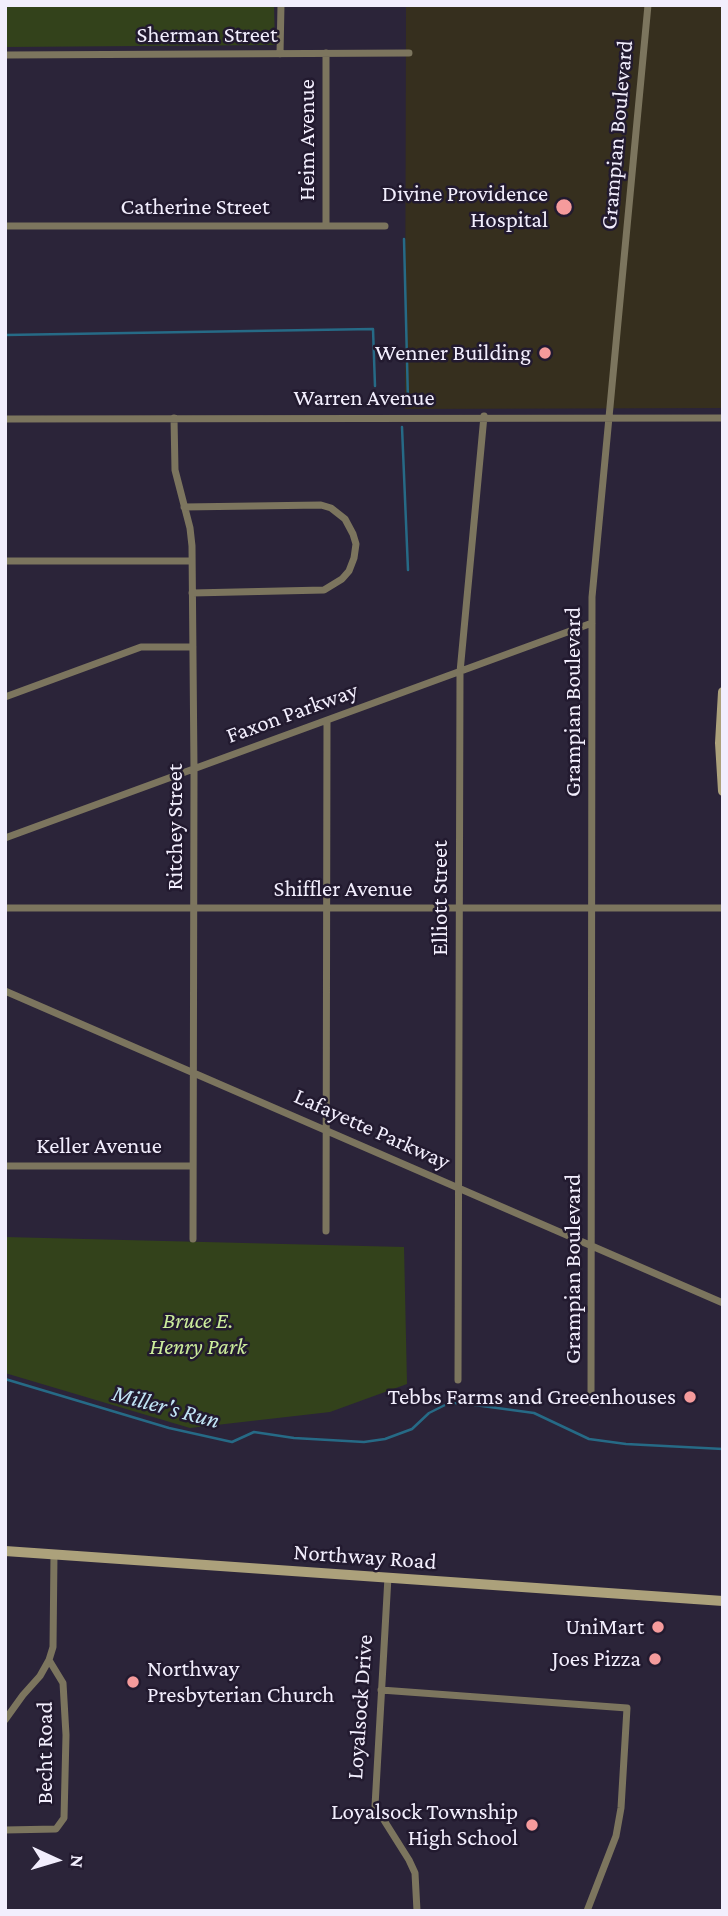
<!DOCTYPE html>
<html>
<head>
<meta charset="utf-8">
<style>
	body { margin:0 }
	#map { position:relative; width:728px; height:1916px; overflow:hidden; background:#2b2439; font-family:"Crimson Pro",serif }
	canvas { display:block }
	.frame { position:absolute; inset:0; border:7px solid #f2eefd; pointer-events:none }
	.north { position:absolute; left:21px; top:1825px; width:70px; height:70px; -webkit-text-stroke:5px #221a2f; paint-order:stroke; rotate:94deg; font-size:19px; font-weight:700; line-height:28px; text-align:center; color:#f2eefd }
	.north::after { content:''; display:block; margin:auto; width:24px; height:32px; background:#f2eefd; clip-path:polygon(50% 0,100% 100%,50% 72%,0 100%) }
</style>
</head>
<body>
<div id="map">
<canvas width="728" height="1916"></canvas>
<div class="frame"></div>
<div class="north">N</div>
</div>
<script>
const ctx = document.querySelector('canvas').getContext('2d');
ctx.lineJoin = 'round';
function paint(path, color) {
  ctx.fillStyle = color;
  ctx.fill(path, 'evenodd');
}
function poly(rows) {
  const path = new Path2D();
  for (const r of rows) {
    path.moveTo(r[0], r[1]);
    for (let i = 2; i < r.length; i += 2) path.lineTo(r[i], r[i + 1]);
  }
  return path;
}
function trace(path, color, width, dash) {
  ctx.strokeStyle = color;
  ctx.lineWidth = width;
  ctx.lineCap = dash ? 'butt' : 'round';
  ctx.setLineDash(dash || []);
  ctx.stroke(path);
}
function drawText(font, color, halo, rows, align = 'center') {
  ctx.font = font + ' "Crimson Pro",serif';
  ctx.lineWidth = 5;
  ctx.setLineDash([]);
  ctx.textBaseline = 'middle';
  ctx.strokeStyle = halo;
  ctx.fillStyle = color;
  for (const [text, x, y, turn = 0] of rows) {
    ctx.save();
    ctx.translate(x, y);
    ctx.rotate((+turn || 0) * Math.PI / 180);
    ctx.textAlign = isNaN(turn) ? turn : align;
    if (halo) ctx.strokeText(text, 0, 0);
    ctx.fillText(text, 0, 0);
    ctx.restore();
  }
}
paint(poly([
	[406,5,723,5,723,408,405,409]
]), '#362f1e');
paint(poly([
	[5,5,274,5,275,45,5,47],
	[5,1237,404,1247,407,1384,330,1412,190,1428,5,1373]
]), '#33421b');
trace(poly([
	[404,239,408,401],
	[5,335,373,329,375,386],
	[402,427,408,570],
	[5,1379,169,1428,232,1442,254,1432,294,1438,364,1442,385,1439,412,1429,429,1413,449,1403,460,1403,534,1413,589,1439,626,1444,723,1449]
]), '#266a86', 2.5);
trace(poly([
	[280,54,281,5],
	[5,55,409,53],
	[5,226,385,226],
	[326,226,326,53],
	[174,418,175,470,190,528,192,546,194,769,193,1239],
	[5,419,723,418],
	[184,507,321,505,331,508,345,519,353,534,356,544,354,558,349,571,342,579,324,590,192,593],
	[5,561,192,561],
	[5,697,141,647,193,647],
	[5,838,592,623],
	[5,908,723,908],
	[5,991,723,1303],
	[5,1166,193,1166],
	[326,1231,327,721],
	[458,1380,460,672,484,416],
	[591,1402,592,597,648,5],
	[388,1577,375,1806,409,1860,415,1873,417,1911],
	[381,1690,627,1708,621,1808,616,1836,587,1911],
	[5,1720,23,1695,40,1676,49,1660],
	[5,1830,56,1829,64,1818,66,1735,63,1683,49,1660,53,1647,54,1555]
]), '#7c755e', 7);
trace(poly([
	[723,692,720,743,723,791],
	[5,1551,723,1601]
]), '#aca17b', 10);
for (const [x, y, r, color] of [
	[564,207,9,"#f59b9c"],
	[545,353,7,"#f59b9c"],
	[690,1397,7,"#f59b9c"],
	[658,1627,7,"#f59b9c"],
	[655,1659,7,"#f59b9c"],
	[133,1682,7,"#f59b9c"],
	[532,1825,7,"#f59b9c"]
]) {
  const dot = new Path2D();
  dot.arc(x, y, r, 0, 2 * Math.PI);
  ctx.fillStyle = color;
  ctx.fill(dot);
  trace(dot, '#221a2f', 2.5);
}
drawText('23px', '#f2eefd', '#221a2f', [
	["Sherman Street",207,35],
	["Grampian Boulevard",617,135,-85],
	["Heim Avenue",307,140,-90],
	["Catherine Street",195,207],
	["Warren Avenue",364,398],
	["Grampian Boulevard",573,702,-90],
	["Faxon Parkway",292,713,-20],
	["Ritchey Street",175,827,-90],
	["Shiffler Avenue",343,889],
	["Elliott Street",440,898,-90],
	["Lafayette Parkway",372,1129,24],
	["Keller Avenue",99,1146],
	["Grampian Boulevard",573,1269,-90],
	["Northway Road",365,1557,4],
	["Loyalsock Drive",360,1707,-86],
	["Becht Road",45,1753,-90]
]);
drawText('23px', '#f2eefd', '#221a2f', [
	["Divine Providence",548,194],
	["Hospital",548,220],
	["Wenner Building",531,353],
	["Tebbs Farms and Greeenhouses",676,1397],
	["UniMart",644,1627],
	["Joes Pizza",641,1659],
	["Northway",147,1669,"left"],
	["Presbyterian Church",147,1695,"left"],
	["Loyalsock Township",518,1812],
	["High School",518,1838]
], 'right');
drawText('italic 23px', '#cced9c', '#221a2f', [
	["Bruce E.",198,1321],
	["Henry Park",198,1347]
]);
drawText('italic 24px', '#c1e4f5', '#221a2f', [
	["Miller's Run",166,1407,15]
]);
</script>
</body>
</html>
